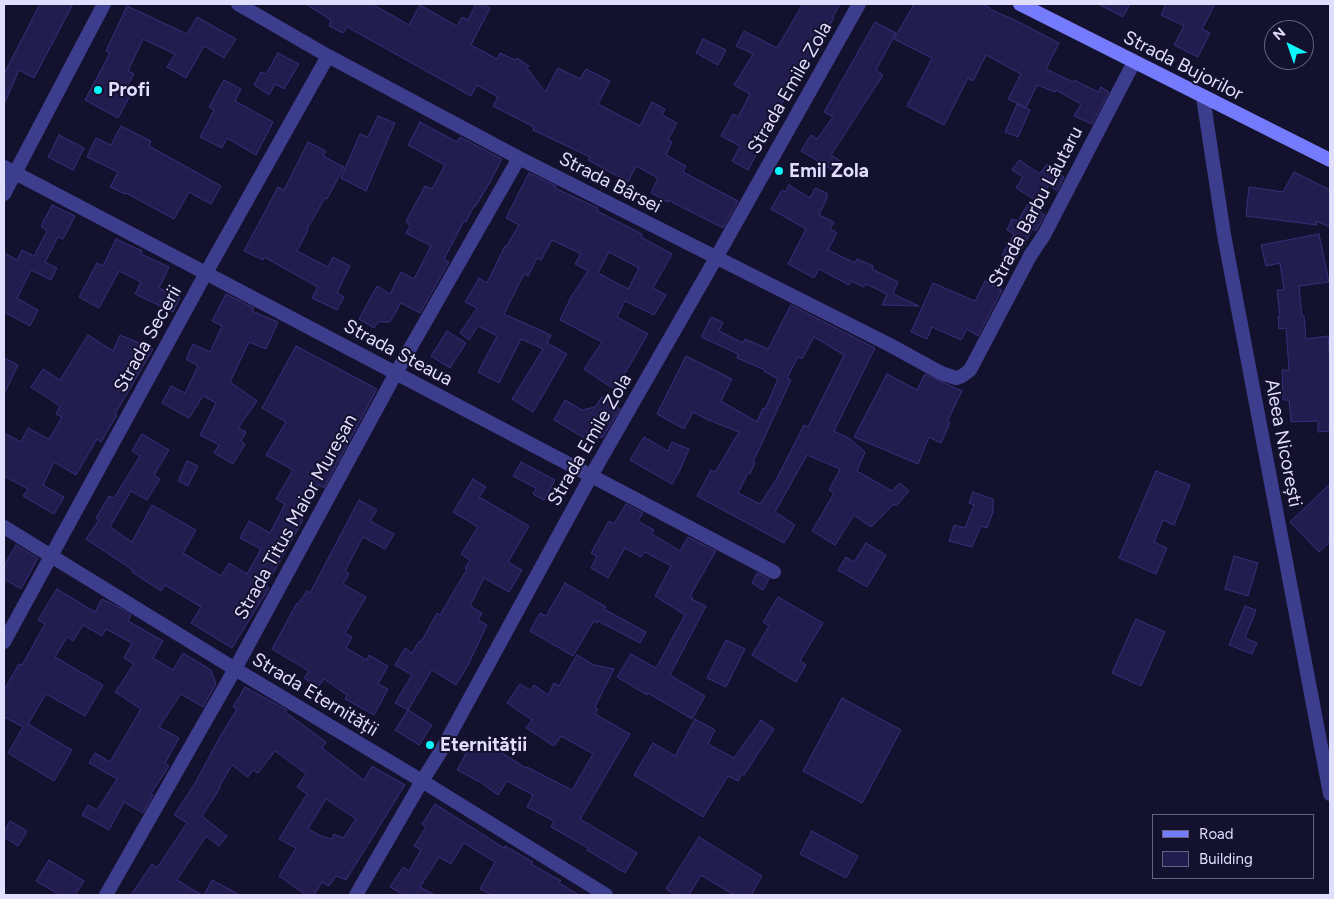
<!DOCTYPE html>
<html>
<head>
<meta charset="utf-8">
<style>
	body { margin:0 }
	#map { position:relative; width:1334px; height:899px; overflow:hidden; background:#14112e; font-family:Figtree,sans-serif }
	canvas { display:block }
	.frame { position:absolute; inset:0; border:5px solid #dfdeff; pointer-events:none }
	.legend { position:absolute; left:1152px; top:814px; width:162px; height:65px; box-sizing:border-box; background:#14112e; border:1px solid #656382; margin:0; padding:6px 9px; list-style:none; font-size:15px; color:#dfdeff }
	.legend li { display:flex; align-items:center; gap:10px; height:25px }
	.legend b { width:25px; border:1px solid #656382 }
	.north { position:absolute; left:1264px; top:20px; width:50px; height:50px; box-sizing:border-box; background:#14112e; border:1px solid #656382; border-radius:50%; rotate:319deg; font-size:14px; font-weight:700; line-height:20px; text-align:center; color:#dfdeff }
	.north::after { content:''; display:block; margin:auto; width:18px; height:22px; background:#0af8ff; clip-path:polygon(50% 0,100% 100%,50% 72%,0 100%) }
</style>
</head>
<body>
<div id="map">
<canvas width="1334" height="899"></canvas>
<div class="frame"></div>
<ul class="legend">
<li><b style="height:6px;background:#757bff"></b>Road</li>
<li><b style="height:14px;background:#231d4f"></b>Building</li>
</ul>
<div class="north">N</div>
</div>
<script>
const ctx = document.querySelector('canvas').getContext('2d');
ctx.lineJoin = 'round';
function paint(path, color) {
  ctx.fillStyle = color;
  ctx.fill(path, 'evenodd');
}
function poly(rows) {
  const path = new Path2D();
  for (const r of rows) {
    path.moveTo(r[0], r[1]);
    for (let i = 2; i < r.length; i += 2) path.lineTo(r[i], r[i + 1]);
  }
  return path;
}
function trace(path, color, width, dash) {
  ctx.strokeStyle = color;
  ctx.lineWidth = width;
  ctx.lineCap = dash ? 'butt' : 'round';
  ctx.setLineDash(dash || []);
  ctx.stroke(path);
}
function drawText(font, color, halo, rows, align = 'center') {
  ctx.font = font + ' Figtree,sans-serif';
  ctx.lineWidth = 4;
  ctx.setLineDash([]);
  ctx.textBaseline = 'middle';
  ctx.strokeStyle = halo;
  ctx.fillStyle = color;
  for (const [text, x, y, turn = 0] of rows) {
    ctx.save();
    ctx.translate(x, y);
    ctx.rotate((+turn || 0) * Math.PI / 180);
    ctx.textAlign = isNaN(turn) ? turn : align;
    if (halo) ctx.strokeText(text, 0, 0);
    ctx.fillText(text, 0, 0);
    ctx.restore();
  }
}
const building = poly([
	[40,4,73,4,34,78,19,70,4,104,4,74,40,4],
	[306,4,372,4,409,25,420,5,457,26,462,17,468,20,476,4,482,4,490,8,471,45,497,59,500,53,515,60,517,58,529,66,527,68,545,92,558,68,580,79,586,69,610,81,598,104,640,126,652,102,665,109,662,115,677,123,668,140,672,142,666,155,686,166,683,172,738,201,723,228,668,200,668,202,651,193,658,178,636,166,628,182,588,160,590,157,533,130,534,127,493,106,498,97,477,85,471,96,347,27,343,33,329,26,331,20,306,4],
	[803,4,840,4,833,17,834,18,779,108,767,132,768,133,748,170,732,161,740,146,721,136,733,114,738,117,750,94,734,85,753,54,736,46,744,31,777,48,803,4],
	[914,4,982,4,990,8,989,9,1015,20,1059,43,1046,69,1073,82,1074,80,1098,92,1101,87,1109,92,1092,124,1074,116,1081,104,1056,90,1055,92,1037,85,1026,108,1008,99,1021,74,986,55,973,81,968,78,944,125,907,106,932,58,894,39,914,4],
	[1098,4,1130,4,1123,17,1098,4],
	[1166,4,1215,4,1202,29,1210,33,1198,57,1174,45,1184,26,1161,15,1166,4],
	[127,6,187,34,197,17,236,39,224,58,204,46,186,78,167,67,175,54,143,39,128,71,134,74,124,92,130,96,118,118,85,100,110,53,106,51,127,6],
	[875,22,896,33,876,70,883,75,831,155,842,162,836,172,801,151,811,135,817,139,833,117,824,112,875,22],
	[703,39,726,50,718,65,696,53,703,39],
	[278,53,299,64,284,89,275,84,269,95,254,85,261,72,266,74,278,53],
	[224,80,241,89,235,101,273,122,256,155,227,138,222,148,200,137,214,110,209,107,224,80],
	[1017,104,1030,110,1018,137,1005,132,1017,104],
	[378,116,395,123,366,191,341,178,360,134,368,137,378,116],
	[420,122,457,142,460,137,502,159,490,182,475,207,474,206,466,222,464,221,444,259,449,262,420,313,401,303,390,322,378,322,374,328,359,319,377,286,390,294,401,272,414,279,431,246,406,233,410,226,406,221,425,186,432,189,445,165,408,145,420,122],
	[121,126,151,141,149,146,221,186,211,204,189,192,174,219,126,193,125,194,110,187,118,172,87,157,96,138,111,145,121,126],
	[59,135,84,148,73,170,48,157,59,135],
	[308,142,326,151,323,156,344,167,327,199,325,198,307,229,308,230,297,251,328,267,333,257,350,266,337,293,344,297,337,310,312,298,318,287,264,257,263,260,244,251,278,187,284,190,308,142],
	[1019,160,1040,174,1047,164,1064,177,1057,191,1049,185,1038,202,1016,188,1023,177,1012,170,1019,160],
	[1294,172,1330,190,1330,227,1316,221,1317,225,1246,216,1249,187,1283,192,1294,172],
	[529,173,556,186,555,188,598,208,597,211,642,234,641,237,672,254,653,288,666,295,654,315,625,301,617,317,648,334,615,390,584,369,602,342,560,320,571,297,588,271,575,264,581,254,552,240,541,260,537,258,528,276,524,274,504,314,551,335,547,343,567,354,533,412,512,399,543,349,521,339,499,383,478,372,497,336,478,326,469,340,460,333,477,308,465,302,479,278,487,283,505,246,506,247,519,225,506,218,529,173],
	[609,252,639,268,628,289,598,273,609,252],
	[789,185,810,198,815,188,827,193,827,198,819,215,834,222,830,229,837,233,828,250,855,263,857,259,873,266,872,269,898,282,893,294,919,306,882,305,887,294,866,284,864,287,851,281,849,285,819,269,814,278,788,264,806,229,771,209,782,190,785,192,789,185],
	[1028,204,1045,215,1036,231,1033,229,1014,262,1002,255,1014,234,1007,230,1012,219,1018,221,1028,204],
	[52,205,75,216,63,239,58,237,45,262,57,268,51,280,31,270,17,298,38,310,30,326,4,312,4,253,17,260,22,250,34,256,47,231,41,226,52,205],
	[1319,234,1329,282,1299,286,1302,316,1304,316,1306,339,1328,336,1330,361,1330,431,1318,432,1318,421,1291,422,1289,400,1283,400,1282,370,1289,370,1286,328,1279,329,1278,317,1280,317,1277,290,1284,290,1280,263,1266,266,1261,245,1319,234],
	[116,239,142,251,141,254,169,267,159,288,180,297,173,312,135,294,141,282,119,271,99,308,79,297,97,263,103,266,116,239],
	[985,281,1002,290,978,336,967,329,961,340,932,327,927,339,911,332,933,283,975,301,985,281],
	[226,294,254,308,252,311,278,322,266,349,249,342,230,382,257,401,238,428,246,432,241,441,245,444,233,464,214,453,219,445,200,435,216,403,203,396,189,418,162,403,171,386,185,393,198,366,186,359,193,344,210,352,222,326,212,321,226,294],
	[791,305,875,348,834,431,850,439,865,452,857,471,892,491,900,483,909,491,896,506,894,504,871,527,854,515,835,545,812,531,834,493,829,490,840,469,807,455,775,512,795,525,784,543,697,496,711,470,715,472,739,432,706,419,693,412,684,429,657,414,686,356,732,379,721,401,757,422,763,408,765,409,778,379,764,371,765,370,737,358,738,354,701,337,711,317,723,322,719,331,743,343,745,339,768,349,791,305],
	[814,337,844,355,808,427,804,425,776,480,760,504,738,493,748,473,750,474,755,463,753,462,791,380,787,378,798,357,802,359,814,337],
	[447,331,466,343,450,368,431,356,447,331],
	[88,335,113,351,120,335,153,349,115,414,117,415,101,442,97,439,76,475,54,462,43,485,64,497,54,514,23,496,28,489,4,476,4,433,21,442,28,428,49,439,62,417,56,414,60,406,31,387,43,369,60,380,88,335],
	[296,346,377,389,324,488,319,485,300,518,303,520,266,586,269,588,232,648,191,623,201,607,165,585,161,591,132,572,133,570,86,539,99,520,96,518,109,496,114,498,140,456,132,451,142,434,169,450,154,475,160,479,147,500,131,491,110,527,132,542,152,505,196,530,183,553,221,576,229,563,247,574,261,549,240,538,249,521,270,533,285,504,276,499,293,470,266,455,286,422,262,408,296,346],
	[4,358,18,365,4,394,4,358],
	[887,374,917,390,925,374,962,391,947,422,950,423,941,443,929,437,918,464,854,437,887,374],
	[602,397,620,409,603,437,588,440,554,420,565,400,582,410,595,407,602,397],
	[644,437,668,451,672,442,689,449,680,470,672,484,630,460,644,437],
	[187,461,198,466,188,486,178,481,187,461],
	[521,462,555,480,544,500,533,494,536,488,513,476,521,462],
	[1156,471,1190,485,1174,525,1163,520,1154,542,1167,548,1156,574,1119,558,1156,471],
	[473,479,486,487,479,497,529,526,508,562,522,570,509,592,484,578,470,606,482,613,478,620,487,625,468,665,456,685,432,670,408,710,395,703,412,675,395,665,405,648,412,653,419,641,421,642,437,613,440,615,467,569,465,568,470,560,461,554,478,527,453,512,473,479],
	[1330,484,1330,542,1319,552,1290,522,1330,484],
	[973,492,993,499,993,512,987,528,981,526,972,547,949,541,954,525,965,528,974,505,969,503,973,492],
	[359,500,377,510,370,521,394,534,385,549,363,537,345,571,349,574,343,584,366,597,345,633,352,637,346,648,367,660,369,655,388,666,378,684,388,689,374,715,345,699,347,695,324,679,318,687,304,678,309,671,272,649,297,603,298,604,307,591,310,593,359,500],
	[626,504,643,513,638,521,654,530,652,534,680,551,688,537,716,551,690,596,693,598,691,599,706,606,670,675,705,696,692,719,648,693,647,695,617,677,631,654,656,668,685,615,655,596,671,566,645,552,641,557,625,548,608,578,591,568,597,556,591,553,609,521,614,524,626,504],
	[866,543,886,555,867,587,838,570,846,557,854,562,866,543],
	[16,545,38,558,21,589,4,579,4,566,16,545],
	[1234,556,1258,563,1248,596,1225,589,1234,556],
	[757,573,769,579,763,590,752,583,757,573],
	[565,583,606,607,604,609,646,632,640,643,598,621,597,623,594,621,573,656,530,631,540,613,546,616,565,583],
	[57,589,95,612,102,599,120,608,131,615,128,621,163,641,153,658,173,670,183,653,211,670,216,684,203,707,181,694,159,727,179,738,165,763,169,766,151,794,153,795,143,813,124,802,109,830,82,815,88,805,97,810,117,779,89,763,95,753,110,762,141,709,115,692,134,664,124,658,132,643,106,629,102,636,83,625,73,641,67,637,55,657,103,685,85,716,46,694,28,724,72,750,54,781,8,753,23,727,4,717,4,690,19,664,22,665,45,624,38,620,57,589],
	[778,597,823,623,800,661,806,665,796,682,752,655,769,626,763,622,778,597],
	[1245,606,1256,610,1245,638,1257,643,1252,654,1229,645,1245,606],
	[1136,619,1165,632,1141,686,1112,673,1136,619],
	[726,640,745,649,726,687,707,678,726,640],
	[577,655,594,665,614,669,595,707,598,709,595,714,630,734,580,819,637,853,625,873,587,850,588,848,551,827,554,821,527,807,533,795,507,781,498,795,480,782,457,770,474,739,488,746,492,742,505,749,502,753,526,768,527,767,572,790,593,754,561,736,554,746,526,728,532,720,507,703,520,684,530,690,534,685,548,695,554,683,559,686,577,655],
	[245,687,287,710,285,712,326,742,322,748,364,780,372,766,405,785,346,880,336,876,329,886,322,882,314,895,306,895,279,876,296,848,279,839,307,794,297,787,306,774,275,751,258,773,253,770,248,777,232,765,219,787,220,788,202,816,227,836,219,846,206,836,177,880,202,895,131,895,152,864,157,868,187,823,174,815,194,785,221,735,237,709,233,707,245,687],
	[326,799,356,819,343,838,334,834,332,839,321,836,308,829,326,799],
	[842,698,901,730,862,803,803,771,842,698],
	[408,710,432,725,419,745,395,730,408,710],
	[695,719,715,730,708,744,734,758,761,720,774,729,744,775,742,774,738,781,728,776,703,817,634,775,653,743,675,756,695,719],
	[435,804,504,848,505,846,533,862,531,864,561,881,559,883,579,895,492,895,480,889,495,862,464,843,451,864,439,857,420,887,435,895,404,895,390,887,403,867,409,871,421,850,414,846,426,827,422,824,435,804],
	[10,821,27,831,18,846,4,837,4,832,10,821],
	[812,831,858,856,846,878,800,854,812,831],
	[699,837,762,876,751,895,734,895,701,875,689,895,676,895,666,889,699,837],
	[49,860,84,881,75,895,60,895,36,881,49,860],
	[212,880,240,895,204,895,212,880]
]);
paint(building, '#231d4f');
trace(building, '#382e7b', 1);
trace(poly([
	[238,4,328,56,519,158,888,344,941,373,956,378,962,376,970,370,1030,256,1044,235,1134,62],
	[1203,97,1224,235,1330,794],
	[4,167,774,572],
	[4,194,104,4],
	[4,527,235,669,422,781,606,895],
	[4,642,206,273,328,56],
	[106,895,235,669,396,373,519,158],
	[356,895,422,781,441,751,591,476,716,258,859,4]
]), '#3c3e8d', 14);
trace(poly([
	[1020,4,1330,160]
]), '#757bff', 14);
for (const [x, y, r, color] of [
	[98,90,5,"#0af8ff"],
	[779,171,5,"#0af8ff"],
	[430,745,5,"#0af8ff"]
]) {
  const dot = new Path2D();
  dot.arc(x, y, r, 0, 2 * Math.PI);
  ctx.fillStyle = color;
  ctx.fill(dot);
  trace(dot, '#14112e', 2);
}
drawText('19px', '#dfdeff', '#14112e', [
	["Strada Bujorilor",1183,66,27],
	["Strada Emile Zola",790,88,-60],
	["Strada Bârsei",610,183,27],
	["Strada Barbu Lăutaru",1036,207,-62],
	["Strada Secerii",148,339,-61],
	["Strada Steaua",398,353,28],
	["Strada Emile Zola",590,440,-60],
	["Aleea Nicorești",1283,443,79],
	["Strada Titus Maior Mureșan",296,517,-61],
	["Strada Eternității",315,695,31]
]);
drawText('bold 19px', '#dfdeff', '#14112e', [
	["Profi",108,90],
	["Emil Zola",789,171],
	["Eternității",440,745]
], 'left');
</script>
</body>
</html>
